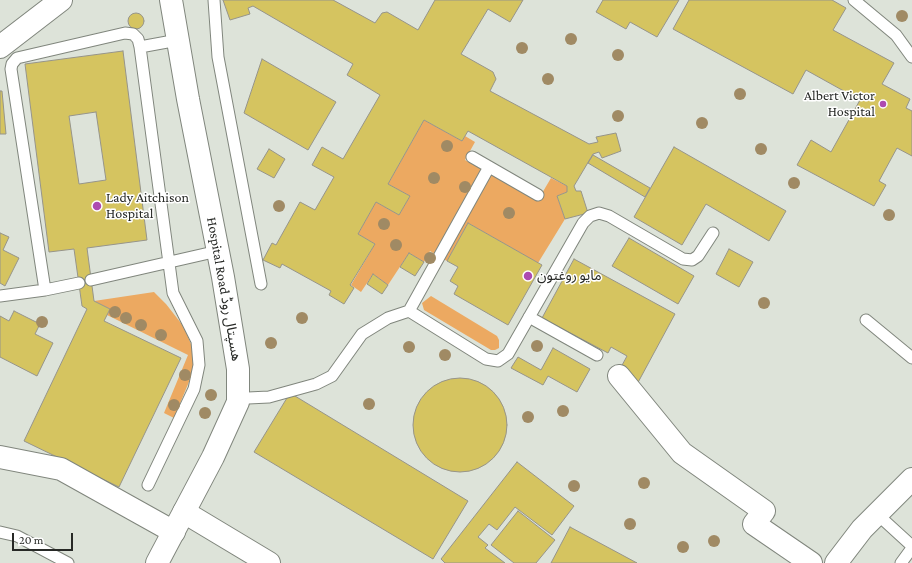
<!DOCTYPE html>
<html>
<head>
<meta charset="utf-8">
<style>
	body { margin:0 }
	#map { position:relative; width:912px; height:563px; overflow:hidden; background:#dde3d9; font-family:"Crimson Pro",serif }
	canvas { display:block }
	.scale { position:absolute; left:12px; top:533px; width:61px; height:18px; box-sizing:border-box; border:2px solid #272926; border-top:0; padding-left:5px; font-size:12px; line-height:14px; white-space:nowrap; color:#272926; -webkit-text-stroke:3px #fff; paint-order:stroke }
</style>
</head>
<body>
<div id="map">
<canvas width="912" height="563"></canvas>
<div class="scale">20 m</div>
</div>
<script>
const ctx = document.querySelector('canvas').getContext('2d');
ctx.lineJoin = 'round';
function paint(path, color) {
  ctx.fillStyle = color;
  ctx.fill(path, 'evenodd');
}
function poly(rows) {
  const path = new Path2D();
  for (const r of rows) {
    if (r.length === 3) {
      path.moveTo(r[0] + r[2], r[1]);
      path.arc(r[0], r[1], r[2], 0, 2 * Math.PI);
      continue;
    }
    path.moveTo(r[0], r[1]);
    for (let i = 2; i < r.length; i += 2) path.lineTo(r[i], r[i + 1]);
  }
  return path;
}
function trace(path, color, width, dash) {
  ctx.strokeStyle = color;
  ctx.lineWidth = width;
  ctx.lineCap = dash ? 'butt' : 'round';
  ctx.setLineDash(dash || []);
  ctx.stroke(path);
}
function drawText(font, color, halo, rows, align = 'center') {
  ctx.font = font + ' "Crimson Pro","Noto Sans Arabic",serif';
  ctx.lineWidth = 3;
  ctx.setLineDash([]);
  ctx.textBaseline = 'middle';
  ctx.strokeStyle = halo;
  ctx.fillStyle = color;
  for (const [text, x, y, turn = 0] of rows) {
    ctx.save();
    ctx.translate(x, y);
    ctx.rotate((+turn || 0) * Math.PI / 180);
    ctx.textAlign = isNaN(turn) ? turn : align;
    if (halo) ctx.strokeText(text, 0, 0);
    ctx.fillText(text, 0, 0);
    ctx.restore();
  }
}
paint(poly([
	[424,120,462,141,465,136,475,142,465,160,538,200,551,178,567,186,567,192,557,196,565,219,538,263,468,223,447,261,430,251,424,262,409,253,388,285,373,274,361,292,351,285,375,244,358,234,376,202,399,215,410,196,388,184],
	[154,292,166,304,184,327,193,349,193,372,174,418,164,413,188,355,107,315,110,309,94,301],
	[431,296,497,336,499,340,499,348,495,350,491,350,424,310,422,303]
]), '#eca961');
const building = poly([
	[223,0,333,0,375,23,382,13,387,12,418,30,435,0,523,0,510,22,488,9,461,54,493,72,496,79,490,91,589,144,598,142,596,137,616,133,621,151,602,158,599,152,593,154,574,186,576,191,581,191,588,213,565,219,557,196,567,192,567,186,468,131,462,141,424,120,388,184,410,196,399,215,376,202,358,234,375,244,350,285,354,288,344,304,329,295,331,291,282,264,280,268,263,260,272,243,276,245,300,202,315,210,334,177,312,165,322,147,343,159,380,95,347,75,353,64,253,6,248,8,250,14,230,20,223,0],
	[603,0,679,0,657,37,630,22,626,29,596,12,603,0],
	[689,0,832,0,846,8,833,30,894,63,882,84,910,99,906,108,912,111,912,156,897,148,879,181,886,185,874,206,797,165,811,140,831,152,860,100,806,70,793,94,673,29,689,0],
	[136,21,8],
	[123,51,147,240,87,248,94,301,110,309,104,321,181,358,119,487,24,441,87,309,82,306,74,249,49,252,25,64,123,51],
	[96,112,106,180,79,184,69,116,96,112],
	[262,59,336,102,308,150,244,113,262,59],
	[0,91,2,91,6,134,0,134,0,91],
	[674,147,786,211,769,241,706,204,682,245,634,217,674,147],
	[269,149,285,159,274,178,257,169,269,149],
	[593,155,650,188,645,197,588,163,593,155],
	[468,223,542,265,508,325,454,294,458,286,450,281,458,267,447,261,468,223],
	[0,233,9,237,3,250,19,258,5,286,0,283,0,233],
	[629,238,694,276,678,304,612,266,629,238],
	[729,249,753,262,739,287,716,274,729,249],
	[409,253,424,262,415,276,400,267,409,253],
	[574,259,675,314,635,388,620,369,627,356,611,347,608,353,542,318,574,259],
	[373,274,388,285,382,294,367,284,373,274],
	[14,311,40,324,35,334,53,343,37,376,0,357,0,316,9,321,14,311],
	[553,348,590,369,577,392,548,376,543,385,511,368,518,357,541,370,553,348],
	[460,425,47],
	[290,393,468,501,433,559,254,452,290,393],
	[517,462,574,506,552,535,515,507,497,530,489,524,478,537,488,545,485,548,505,563,445,563,441,559,517,462],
	[518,511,555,540,536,563,514,563,491,545,518,511],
	[570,527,637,563,551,563,570,527]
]);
paint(building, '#d5c460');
trace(building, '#96948a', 1);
const lane = poly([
	[214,0,218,57,261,284],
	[854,0,896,35,912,57],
	[140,47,178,40],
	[472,157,538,195],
	[91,280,218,251],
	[45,290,11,69,12,64,17,58,125,33,133,34,138,39,140,47,173,293,197,341,199,365,194,389,148,485],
	[0,296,45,290,79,283],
	[409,311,486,359,498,361,508,354,583,223,590,216,599,213,609,216,683,259,692,260,698,256,713,233],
	[529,317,597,355],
	[866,320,912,358],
	[238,402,248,398,269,397,316,384,332,376,362,334,388,318,409,311,489,167],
	[877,514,912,546],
	[0,532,17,536,68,563],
	[901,563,912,548]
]);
const street = poly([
	[0,47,61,0],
	[619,376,682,453,764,511,754,524,811,563],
	[0,457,61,469,174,532],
	[184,512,269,563]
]);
const secondary = poly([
	[157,563,213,457,238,402,238,369,223,277,188,99,171,0],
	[836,563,862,529,912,479]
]);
trace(lane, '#80867d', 13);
trace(street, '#80867d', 24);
trace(secondary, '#80867d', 24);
trace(lane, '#fff', 11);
trace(street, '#fff', 22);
trace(secondary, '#fff', 22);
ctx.fillStyle = '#a08a64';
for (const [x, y] of [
	[902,16],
	[571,39],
	[522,48],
	[618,55],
	[548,79],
	[740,94],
	[618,116],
	[702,123],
	[447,146],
	[761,149],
	[434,178],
	[794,183],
	[465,187],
	[279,206],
	[509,213],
	[889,215],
	[384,224],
	[396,245],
	[430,258],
	[764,303],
	[115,312],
	[126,318],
	[302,318],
	[42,322],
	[141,325],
	[161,335],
	[271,343],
	[537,346],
	[409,347],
	[445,355],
	[185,375],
	[211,395],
	[369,404],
	[174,405],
	[563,411],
	[205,413],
	[528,417],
	[644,483],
	[574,486],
	[630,524],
	[714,541],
	[683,547]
]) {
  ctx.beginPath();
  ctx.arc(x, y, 6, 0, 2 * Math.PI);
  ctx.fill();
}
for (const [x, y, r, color] of [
	[883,104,4,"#ad4ab1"],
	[97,206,5,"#ad4ab1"],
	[528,276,5,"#ad4ab1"]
]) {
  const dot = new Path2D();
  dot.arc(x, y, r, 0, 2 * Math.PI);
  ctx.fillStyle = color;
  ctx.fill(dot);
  trace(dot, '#fff', 1.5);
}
drawText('14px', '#272926', '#fff', [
	["Albert Victor",875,96,"right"],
	["Hospital",875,112,"right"],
	["Lady Aitchison",106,198],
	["Hospital",106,214],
	["مایو روغتون",537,276]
], 'left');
drawText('14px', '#272926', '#fff', [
	["Hospital Road ھسپتال روڈ",224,289,80]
]);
</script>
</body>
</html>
